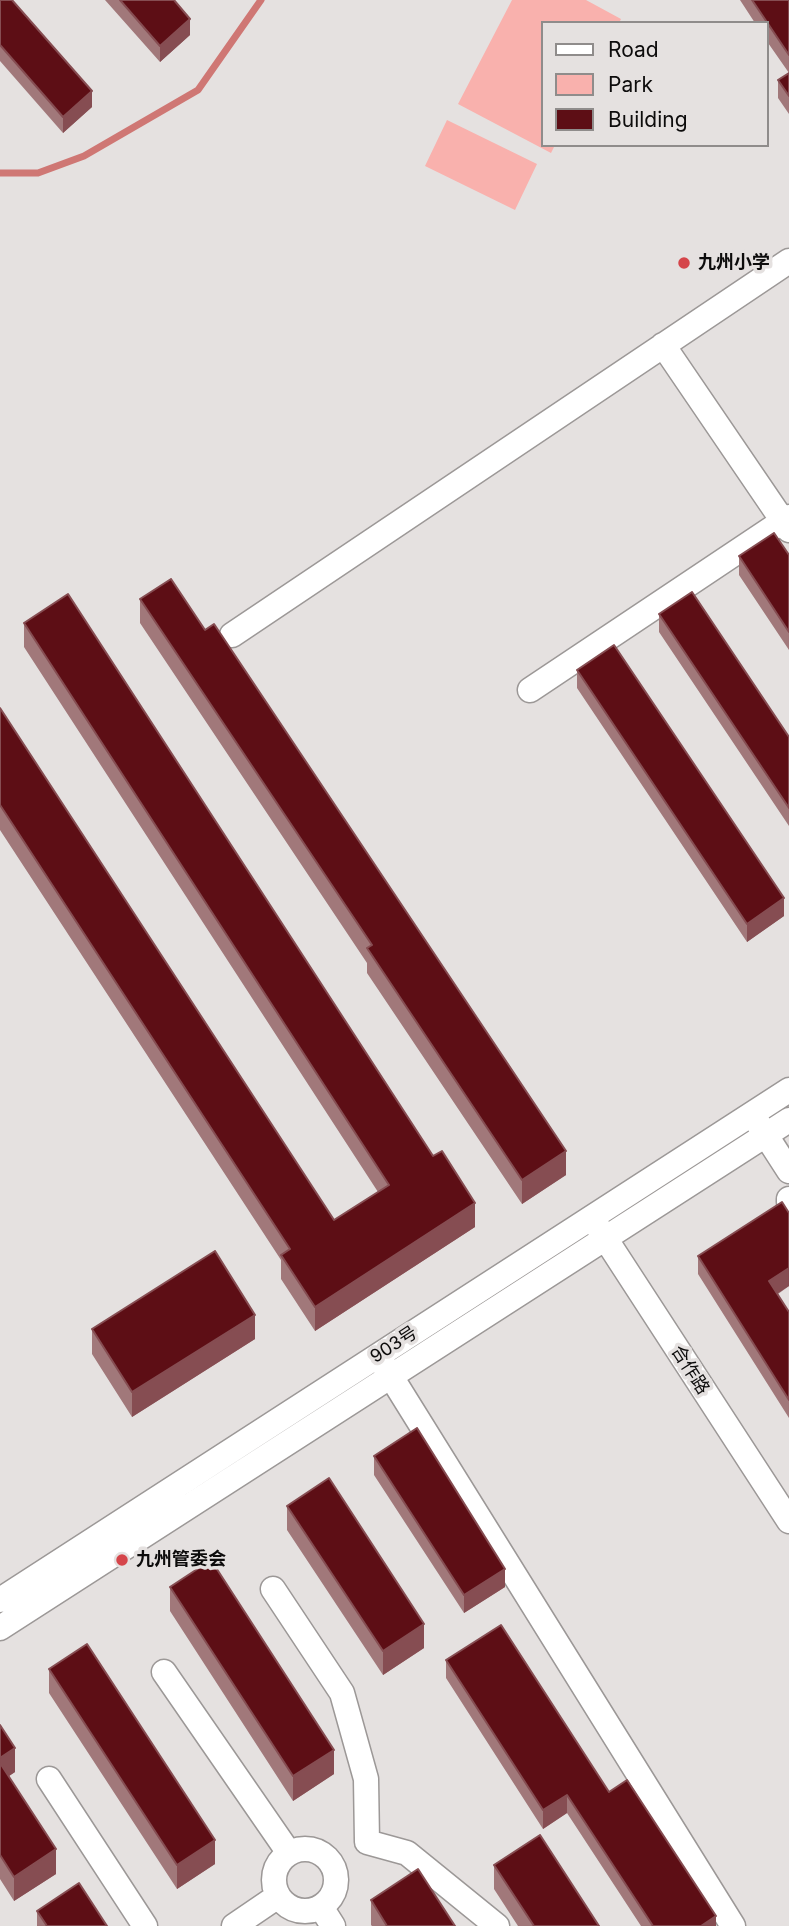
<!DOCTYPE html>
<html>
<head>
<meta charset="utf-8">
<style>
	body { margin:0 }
	#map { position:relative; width:789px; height:1926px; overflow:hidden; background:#e5e1e0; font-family:Inter,sans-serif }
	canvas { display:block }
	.legend { position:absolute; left:541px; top:21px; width:228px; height:126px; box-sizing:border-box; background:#e5e1e0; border:2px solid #8f8c8b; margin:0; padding:9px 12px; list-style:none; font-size:21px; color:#0d0c0c }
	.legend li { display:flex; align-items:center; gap:14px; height:35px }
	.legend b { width:35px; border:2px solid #8f8c8b }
</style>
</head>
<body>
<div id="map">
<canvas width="789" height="1926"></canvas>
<ul class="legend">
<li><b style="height:9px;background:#fff"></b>Road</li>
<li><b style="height:19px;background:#f9b1ad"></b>Park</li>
<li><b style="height:19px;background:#5d0e15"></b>Building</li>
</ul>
</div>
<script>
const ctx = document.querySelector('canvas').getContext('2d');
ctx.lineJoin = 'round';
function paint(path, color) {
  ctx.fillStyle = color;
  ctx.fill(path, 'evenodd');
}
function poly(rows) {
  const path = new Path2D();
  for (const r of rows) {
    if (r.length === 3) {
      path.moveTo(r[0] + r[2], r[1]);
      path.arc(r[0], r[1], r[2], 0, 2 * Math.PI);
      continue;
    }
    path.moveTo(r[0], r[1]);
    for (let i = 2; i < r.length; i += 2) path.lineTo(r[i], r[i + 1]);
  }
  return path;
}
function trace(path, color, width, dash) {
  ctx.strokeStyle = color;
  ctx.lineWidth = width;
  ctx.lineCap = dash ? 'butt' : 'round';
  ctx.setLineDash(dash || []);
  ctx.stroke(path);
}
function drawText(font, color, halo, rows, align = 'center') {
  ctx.font = font + ' Inter,"Noto Sans SC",sans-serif';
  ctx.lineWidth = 7;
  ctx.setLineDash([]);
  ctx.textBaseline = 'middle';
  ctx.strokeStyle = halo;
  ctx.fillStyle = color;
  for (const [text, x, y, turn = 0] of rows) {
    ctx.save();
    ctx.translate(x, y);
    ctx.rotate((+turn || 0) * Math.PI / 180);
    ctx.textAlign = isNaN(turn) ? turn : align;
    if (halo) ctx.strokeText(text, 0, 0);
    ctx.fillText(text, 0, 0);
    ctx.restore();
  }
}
paint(poly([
	[512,0,586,0,621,19,619,23,542,23,542,145,555,145,551,153,458,104],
	[447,120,537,164,515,210,425,166]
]), '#f9b1ad');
trace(poly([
	[0,173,38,173,84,156,198,90,261,0]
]), '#cf7774', 7);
const minor = poly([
	[663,345,789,530],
	[232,635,789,261],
	[530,690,789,517],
	[758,1123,789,1171],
	[789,1199,789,1202],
	[596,1224,789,1521],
	[382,1362,733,1926],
	[273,1589,342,1693,366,1779,367,1842,407,1853,497,1926],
	[0,1600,789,1090],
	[0,1628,789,1120],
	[164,1672,289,1853],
	[49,1779,145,1926],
	[305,1880,31],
	[321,1907,333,1926],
	[234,1926,278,1896]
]);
trace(minor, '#9c9897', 27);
trace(minor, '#fff', 24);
paint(poly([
	[0,0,92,107,63,133,0,61],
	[105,0,174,0,190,35,160,62],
	[740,0,789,0,789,114,778,98,778,80,789,73,766,40,766,23,755,23],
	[789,555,789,650,739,575,739,556],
	[140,599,566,1175,522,1204,367,973,367,963,140,623],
	[659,614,789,737,789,826,659,632],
	[24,623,475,1227,315,1331,281,1279,281,1260,0,830,0,708,334,1220,378,1192,24,647],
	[577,670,784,916,747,942,577,688],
	[789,1213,789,1286,778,1294,789,1312,789,1418,698,1274,698,1256],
	[92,1329,255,1339,132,1417,92,1354],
	[374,1456,505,1587,464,1613,374,1475],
	[287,1506,424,1648,383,1675,287,1530],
	[170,1587,334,1774,293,1801,170,1611],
	[446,1660,609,1792,716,1926,641,1926,567,1813,543,1829,446,1678],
	[49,1669,215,1864,177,1889,49,1693],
	[0,1725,15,1772,9,1776,56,1874,14,1901,0,1879],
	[494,1865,599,1926,518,1926,494,1889],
	[371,1900,455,1926,372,1926,371,1925],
	[37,1911,107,1926,37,1926]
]), '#a1787a');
paint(poly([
	[190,19,190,35,160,62,160,46],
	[92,91,92,107,63,133,63,117],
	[784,898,784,916,747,942,747,924],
	[566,1151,566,1175,522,1204,522,1180],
	[475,1203,475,1227,315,1331,315,1307],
	[789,1268,789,1286,769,1299,769,1281],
	[255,1315,255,1339,132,1417,132,1392],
	[505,1569,505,1587,464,1613,464,1595],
	[424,1624,424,1648,383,1675,383,1651],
	[15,1748,15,1772,0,1782,0,1758],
	[334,1750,334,1774,293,1801,293,1776],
	[567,1795,567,1813,543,1829,543,1810],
	[215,1840,215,1864,177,1889,177,1865],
	[56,1849,56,1874,14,1901,14,1877],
	[716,1916,716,1926,701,1926]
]), '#864d52');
const building = poly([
	[0,0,12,0,92,91,63,117,0,45,0,0],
	[120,0,174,0,190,19,160,46,120,0],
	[752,0,789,0,789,55,752,0],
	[789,73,789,96,778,80,789,73],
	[774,533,789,555,789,632,739,556,774,533],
	[171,579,205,630,214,624,566,1151,522,1180,367,948,372,945,140,599,171,579],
	[692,592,789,737,789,808,659,614,692,592],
	[68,594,433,1156,442,1151,475,1203,315,1307,281,1255,290,1249,0,805,0,708,334,1220,389,1185,24,623,68,594],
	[614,645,784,898,747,924,577,670,614,645],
	[782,1202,789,1213,789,1268,769,1281,789,1312,789,1400,698,1256,782,1202],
	[215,1251,255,1315,132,1392,92,1329,215,1251],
	[417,1428,505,1569,464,1595,374,1456,417,1428],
	[329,1478,424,1624,383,1651,287,1506,329,1478],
	[211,1560,334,1750,293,1776,170,1587,211,1560],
	[501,1625,609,1792,627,1780,716,1916,701,1926,653,1926,567,1795,543,1810,446,1660,501,1625],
	[87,1644,215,1840,177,1865,49,1669,87,1644],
	[0,1725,15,1748,0,1758,0,1725],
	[0,1763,56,1849,14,1877,0,1855,0,1763],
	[540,1835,599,1926,534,1926,494,1865,540,1835],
	[418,1869,455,1926,387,1926,371,1900,418,1869],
	[79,1883,107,1926,47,1926,37,1911,79,1883]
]);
paint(building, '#5d0e15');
trace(building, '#864d52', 2);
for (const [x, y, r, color] of [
	[684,263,7,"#d5454a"],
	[122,1560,7,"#d5454a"]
]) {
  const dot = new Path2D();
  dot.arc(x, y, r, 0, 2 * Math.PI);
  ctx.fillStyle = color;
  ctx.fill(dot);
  trace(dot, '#e5e1e0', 2.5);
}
drawText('bold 18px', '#0d0c0c', '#e5e1e0', [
	["九州小学",698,263],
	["九州管委会",136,1560]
], 'left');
drawText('18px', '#0d0c0c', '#e5e1e0', [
	["903号",394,1345,-33],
	["合作路",690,1370,57]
]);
</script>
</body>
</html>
